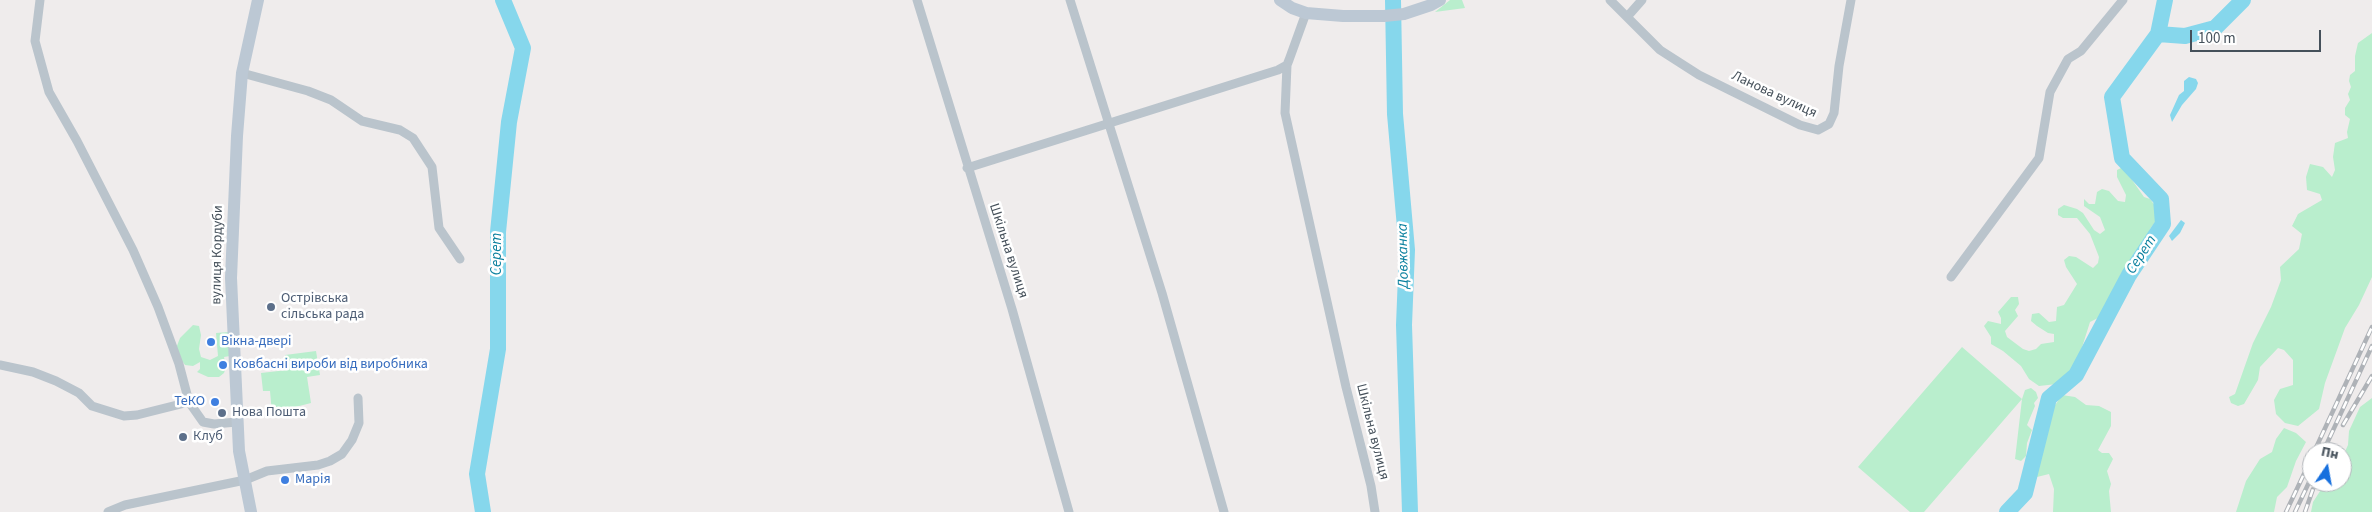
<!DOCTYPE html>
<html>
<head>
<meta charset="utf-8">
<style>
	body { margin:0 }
	#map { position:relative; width:2372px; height:512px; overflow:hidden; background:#efecec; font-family:"Source Sans 3",sans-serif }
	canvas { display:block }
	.north { position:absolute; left:2302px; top:442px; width:50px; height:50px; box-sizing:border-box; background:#fff; border:1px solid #b5b9bd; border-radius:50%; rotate:12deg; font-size:14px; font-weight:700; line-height:20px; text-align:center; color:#45505a }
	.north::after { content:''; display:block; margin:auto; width:18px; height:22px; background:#1770de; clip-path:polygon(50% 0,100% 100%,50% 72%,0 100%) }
	.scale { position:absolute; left:2190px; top:30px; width:131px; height:22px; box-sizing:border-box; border:2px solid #45505a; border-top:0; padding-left:6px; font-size:15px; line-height:18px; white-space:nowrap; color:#45505a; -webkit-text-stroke:4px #fff; paint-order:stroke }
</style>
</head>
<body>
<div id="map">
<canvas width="2372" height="512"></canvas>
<div class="north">Пн</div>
<div class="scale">100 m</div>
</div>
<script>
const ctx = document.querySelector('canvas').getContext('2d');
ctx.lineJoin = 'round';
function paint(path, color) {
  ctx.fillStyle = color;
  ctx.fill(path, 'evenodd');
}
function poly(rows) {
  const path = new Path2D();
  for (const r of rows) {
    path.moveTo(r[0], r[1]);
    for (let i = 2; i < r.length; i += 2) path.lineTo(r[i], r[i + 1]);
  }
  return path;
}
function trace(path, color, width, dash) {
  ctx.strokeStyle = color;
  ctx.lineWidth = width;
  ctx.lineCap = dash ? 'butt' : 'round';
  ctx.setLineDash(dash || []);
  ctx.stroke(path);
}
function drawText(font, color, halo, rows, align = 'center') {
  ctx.font = font + ' "Source Sans 3",sans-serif';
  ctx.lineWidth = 5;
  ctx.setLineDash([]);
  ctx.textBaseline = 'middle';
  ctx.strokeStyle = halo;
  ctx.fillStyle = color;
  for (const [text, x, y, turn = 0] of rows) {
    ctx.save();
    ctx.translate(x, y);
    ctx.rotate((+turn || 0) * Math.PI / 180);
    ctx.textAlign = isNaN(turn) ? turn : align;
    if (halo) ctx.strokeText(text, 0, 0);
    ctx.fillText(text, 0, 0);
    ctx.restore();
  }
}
paint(poly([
	[1450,0,1462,0,1465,8,1435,12],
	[2372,33,2372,277,2359,305,2345,328,2325,383,2319,409,2298,426,2285,423,2276,414,2274,400,2280,389,2293,385,2293,360,2284,350,2278,348,2260,367,2258,380,2244,404,2238,406,2231,403,2229,397,2235,394,2253,343,2271,307,2281,280,2280,267,2299,249,2302,234,2292,226,2298,214,2322,200,2320,194,2307,190,2306,177,2310,164,2323,167,2332,177,2335,170,2333,157,2335,143,2348,138,2347,132,2350,119,2345,115,2345,108,2350,100,2348,94,2351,87,2349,81,2350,75,2355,71,2355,56,2358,43],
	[2123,167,2144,197,2150,199,2159,211,2158,218,2150,229,2148,243,2143,254,2122,272,2102,316,2090,322,2078,360,2066,383,2039,386,2029,379,2021,366,2003,351,1991,344,1991,337,1984,326,1988,321,2001,324,2001,318,1998,312,2011,297,2018,297,2019,304,2015,310,2018,316,2005,331,2007,337,2023,349,2029,351,2036,349,2041,344,2054,342,2054,334,2048,333,2037,326,2031,321,2032,314,2039,313,2049,322,2056,321,2057,307,2064,305,2077,284,2066,267,2064,260,2069,256,2076,257,2093,268,2098,263,2099,257,2090,234,2077,218,2063,218,2058,215,2058,209,2064,205,2077,209,2083,213,2094,230,2100,234,2105,230,2100,217,2084,206,2084,199,2089,204,2095,204,2097,192,2102,189,2109,191,2118,201,2125,202,2126,195,2117,177,2117,170],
	[193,325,199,326,201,335,199,349,201,357,210,360,218,356,216,333,229,332,230,356,224,357,226,367,224,373,219,377,208,377,197,372,200,369,200,362,193,366,185,365,175,351,180,338],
	[1962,347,2022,399,2025,390,2031,388,2036,392,2038,398,2034,403,2035,406,2027,425,2032,430,2027,443,2026,456,2021,461,2015,459,2022,399,1924,512,1910,512,1858,467],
	[316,351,320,375,307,377,311,403,272,413,270,391,263,391,261,373,287,370,285,355],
	[2062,395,2075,397,2086,405,2099,406,2111,412,2111,426,2098,450,2102,453,2109,453,2113,459,2107,471,2111,484,2109,491,2111,512,2053,512,2054,489,2049,474,2037,477,2031,465,2030,452,2032,439],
	[2372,398,2372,512,2311,512,2313,502,2326,482,2342,482,2342,458,2348,445,2349,431,2360,407],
	[2284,428,2296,433,2306,442,2296,461,2287,487,2277,497,2274,512,2236,512,2246,481,2260,459,2272,452,2276,439]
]), '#b9eecd');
paint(poly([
	[2189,77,2196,79,2198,83,2196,89,2182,105,2172,122,2170,115,2179,95,2184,91,2184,81],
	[2181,220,2185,223,2180,233,2172,241,2169,236]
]), '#86d7ec');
trace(poly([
	[1393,0,1395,114,1407,250,1404,325,1410,512],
	[2158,34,2165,0],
	[483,512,477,474,498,349,498,232,509,122,523,48,503,0],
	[2007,512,2025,493,2049,398,2076,375,2129,275,2163,224,2161,199,2122,158,2112,97,2158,34,2185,36,2215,28,2243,0]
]), '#86d7ec', 16);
trace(poly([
	[40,0,35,41,49,92,77,141,133,250,158,307,179,364,189,402,203,422,214,424,237,422],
	[917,0,1012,309,1069,512],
	[1070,0,1162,293,1224,512],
	[1610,0,1660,50,1699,75,1800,125,1818,130,1829,124,1834,113,1839,66,1851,0],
	[1627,17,1642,0],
	[1287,65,1285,113,1346,387,1371,486,1375,512],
	[242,73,308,91,331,100,362,121,400,130,413,138,432,167,439,228,460,259],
	[967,168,1278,70,1287,65,1289,60,1306,13],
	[1951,277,2039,158,2050,92,2068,59,2081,51,2123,0],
	[0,365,33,372,56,381,79,393,92,406,124,416,137,415,189,402],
	[108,512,125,505,245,480,267,471,318,465,330,461,342,454,352,440,359,423,358,398]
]), '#bac4cc', 9);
trace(poly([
	[1280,0,1292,8,1306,13,1343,16,1384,16,1404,14,1431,5,1440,0],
	[251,512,239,451,231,278,237,136,242,73,258,0]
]), '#bcc8d4', 12);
const rail = poly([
	[2343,425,2372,376],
	[2314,452,2372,327],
	[2323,452,2372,346],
	[2286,512,2312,457],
	[2295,512,2312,476],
	[2305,512,2313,489]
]);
trace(rail, '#aeb2b7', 4.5);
trace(rail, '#fff', 2.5, [8]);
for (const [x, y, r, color] of [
	[271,307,5,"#5c6f8a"],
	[211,342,5,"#3f7fe0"],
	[223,365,5,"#3f7fe0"],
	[215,402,5,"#3f7fe0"],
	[222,413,5,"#5c6f8a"],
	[183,437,5,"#5c6f8a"],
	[285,480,5,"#3f7fe0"]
]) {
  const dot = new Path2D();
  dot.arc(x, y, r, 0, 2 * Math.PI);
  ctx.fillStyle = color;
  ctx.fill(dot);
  trace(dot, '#fff', 2);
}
drawText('14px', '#45505a', '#fff', [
	["Ланова вулиця",1774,95,25],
	["Шкільна вулиця",1008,251,72],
	["вулиця Кордуби",218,255,-89],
	["Шкільна вулиця",1372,432,76]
]);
drawText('14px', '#4e5e75', '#fff', [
	["Острівська",281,299],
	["сільська рада",281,315],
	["Нова Пошта",232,413],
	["Клуб",193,437]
], 'left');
drawText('14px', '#366cbe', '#fff', [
	["Вікна-двері",221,342],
	["Ковбасні вироби від виробника",233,365],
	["ТеКО",205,402,"right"],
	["Марія",295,480]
], 'left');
drawText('italic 15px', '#0b819f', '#fff', [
	["Серет",498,254,-90],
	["Серет",2142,255,-57],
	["Довжанка",1404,256,-91]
]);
</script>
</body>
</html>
